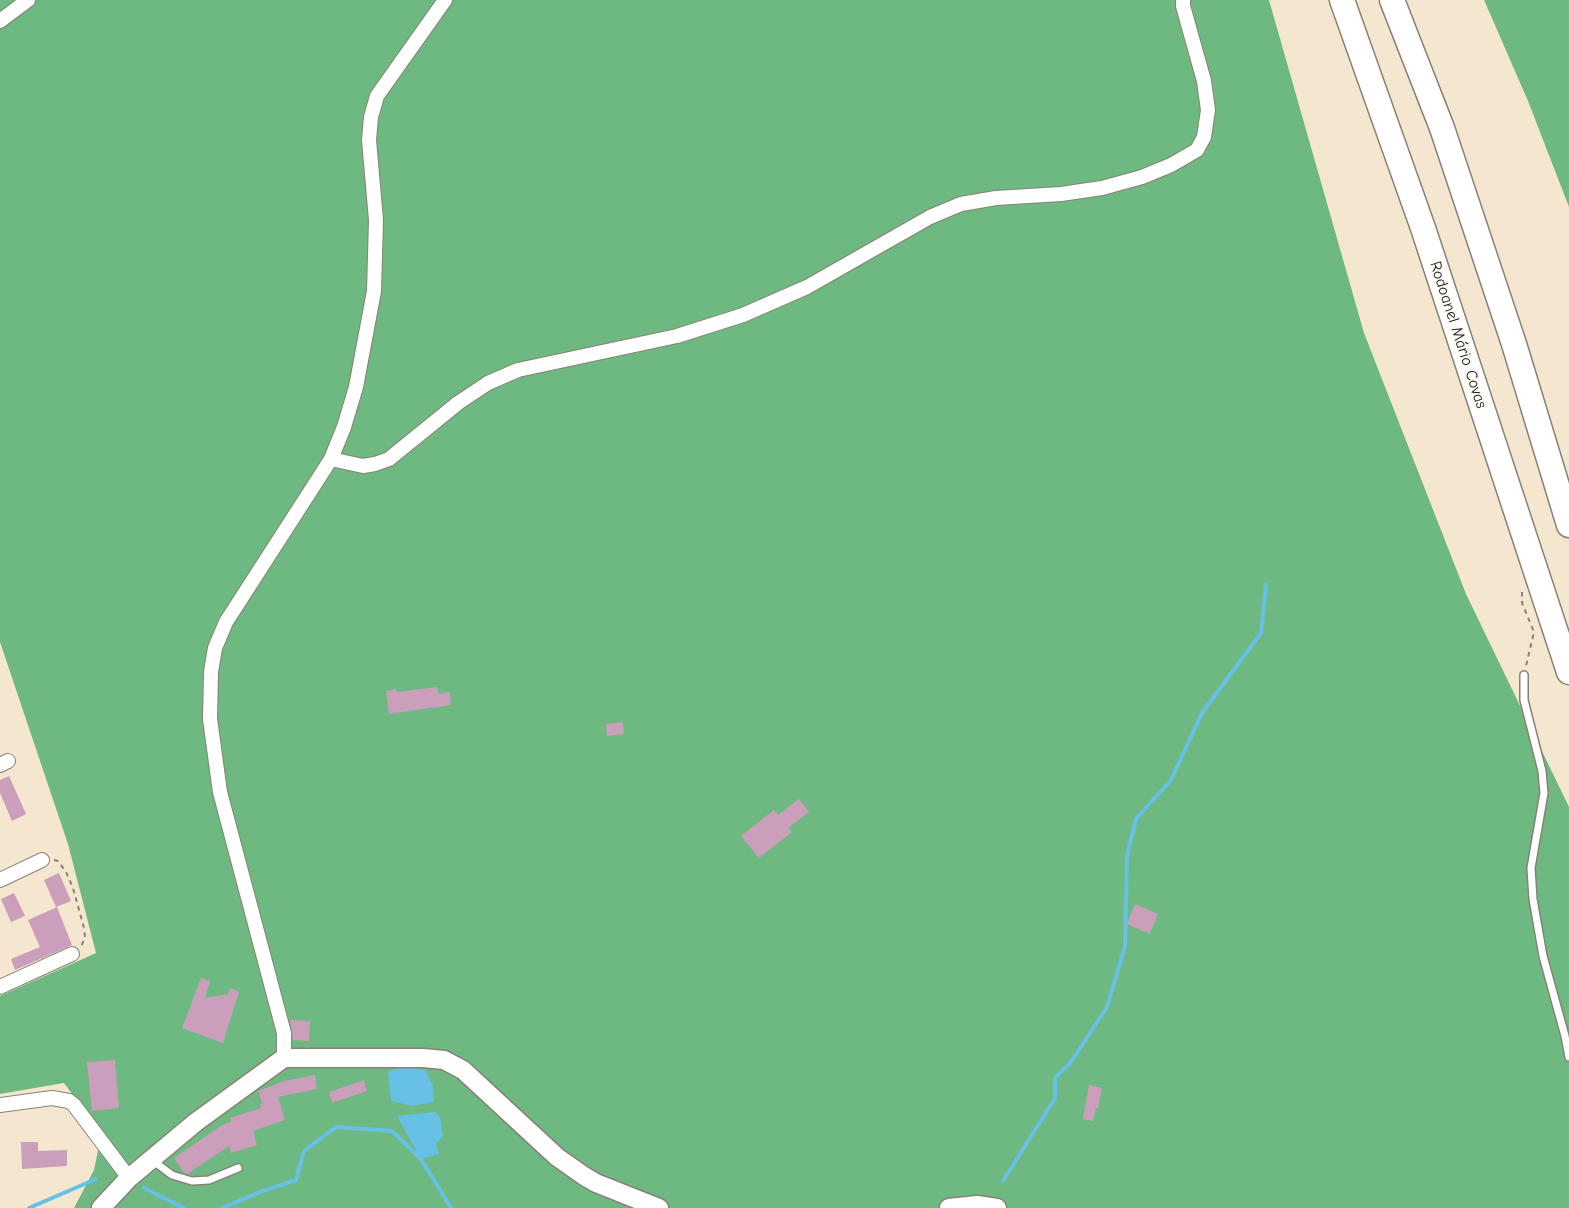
<!DOCTYPE html>
<html>
<head>
<meta charset="utf-8">
<style>
	body { margin:0 }
	canvas { display:block; background:#f5e7cf }
</style>
</head>
<body>
<canvas width="1569" height="1208"></canvas>
<script>
const ctx = document.querySelector('canvas').getContext('2d');
ctx.lineJoin = 'round';
function paint(path, color) {
  ctx.fillStyle = color;
  ctx.fill(path, 'evenodd');
}
function poly(rows) {
  const path = new Path2D();
  for (const r of rows) {
    path.moveTo(r[0], r[1]);
    for (let i = 2; i < r.length; i += 2) path.lineTo(r[i], r[i + 1]);
  }
  return path;
}
function trace(path, color, width, dash) {
  ctx.strokeStyle = color;
  ctx.lineWidth = width;
  ctx.lineCap = dash ? 'butt' : 'round';
  ctx.setLineDash(dash || []);
  ctx.stroke(path);
}
function drawText(font, color, halo, rows, align = 'center') {
  ctx.font = font + ' "Comic Neue",sans-serif';
  ctx.lineWidth = 6;
  ctx.setLineDash([]);
  ctx.textBaseline = 'middle';
  ctx.strokeStyle = halo;
  ctx.fillStyle = color;
  for (const [text, x, y, turn = 0] of rows) {
    ctx.save();
    ctx.translate(x, y);
    ctx.rotate((+turn || 0) * Math.PI / 180);
    ctx.textAlign = isNaN(turn) ? turn : align;
    if (halo) ctx.strokeText(text, 0, 0);
    ctx.fillText(text, 0, 0);
    ctx.restore();
  }
}
paint(poly([
	[0,0,1269,0,1364,333,1466,594,1569,807,1569,1208,74,1208,94,1170,101,1136,86,1113,64,1083,0,1094,0,996,96,953,68,844,0,642],
	[1484,0,1569,0,1569,207,1528,101]
]), '#6eb981');
paint(poly([
	[406,1067,425,1070,433,1086,434,1102,412,1106,391,1101,388,1071],
	[436,1112,440,1117,443,1136,436,1144,439,1154,421,1159,397,1116]
]), '#67c0e5');
trace(poly([
	[1003,1181,1055,1098,1055,1078,1071,1062,1107,1007,1125,946,1127,855,1136,819,1171,780,1202,713,1261,633,1266,585],
	[144,1188,184,1208],
	[29,1208,96,1179],
	[222,1208,260,1192,296,1180,304,1151,336,1127,392,1131,421,1159,451,1208]
]), '#67c0e5', 4);
paint(poly([
	[437,687,439,694,450,692,451,705,389,714,386,691,396,689,397,692],
	[623,722,624,734,607,736,606,724],
	[9,776,26,814,12,821,0,793,0,780],
	[799,799,809,812,788,828,792,832,759,858,741,836,774,810,778,815],
	[59,873,71,901,56,907,44,880],
	[14,893,25,916,11,922,1,899],
	[1135,904,1158,914,1150,934,1127,924],
	[57,907,72,945,15,970,11,959,40,947,28,920],
	[201,978,210,981,205,998,228,994,230,988,239,992,223,1043,182,1028],
	[290,1020,310,1021,309,1041,293,1040],
	[115,1060,119,1108,92,1111,87,1062],
	[315,1075,317,1089,278,1097,285,1120,253,1131,257,1145,231,1153,229,1146,187,1174,184,1173,174,1158,222,1125,231,1122,230,1118,261,1108,260,1104,262,1103,258,1091,284,1081],
	[364,1080,367,1091,332,1103,329,1092],
	[1089,1085,1102,1088,1098,1108,1096,1108,1093,1121,1083,1119],
	[21,1142,38,1142,38,1151,67,1150,67,1166,22,1169]
]), '#cb9ebb');
const lane = poly([
	[1524,675,1524,700,1542,771,1544,793,1531,868,1533,899,1543,956,1565,1036,1569,1057],
	[152,1160,172,1175,192,1181,209,1180,238,1168]
]);
const street = poly([
	[0,21,28,0],
	[331,459,363,466,375,464,389,459,458,403,488,383,518,370,677,336,743,315,807,287,930,217,961,204,996,198,1061,194,1102,188,1142,177,1171,165,1197,150,1204,137,1208,110,1204,81,1183,6,1183,0],
	[0,765,8,761],
	[0,880,42,860],
	[0,987,72,954],
	[284,1058,284,1033,220,792,210,719,211,672,215,648,226,622,331,459,344,427,356,387,374,291,376,220,369,140,371,117,377,96,445,0],
	[0,1105,52,1098,69,1101,74,1105,129,1178]
]);
const secondary = poly([
	[101,1208,129,1178,196,1122,284,1058,423,1058,444,1060,463,1070,557,1157,584,1176,596,1183,659,1208],
	[949,1208,977,1205,997,1208]
]);
const highway = poly([
	[1342,0,1423,228,1569,672],
	[1392,0,1442,128,1514,344,1569,525]
]);
trace(lane, '#888276', 10);
trace(street, '#888276', 16);
trace(secondary, '#888276', 21);
trace(highway, '#888276', 27);
trace(poly([
	[1522,592,1522,603,1534,632,1526,666],
	[54,860,58,861,66,872,73,888,84,928,85,937,81,947]
]), '#888276', 2, [4.5, 4.5]);
trace(lane, '#fff', 7);
trace(street, '#fff', 14);
trace(secondary, '#fff', 18);
trace(highway, '#fff', 24);
drawText('16px', '#1c1c1c', '#fdfcf7', [
	["Rodoanel Mário Covas",1458,335,72]
]);
</script>
</body>
</html>
